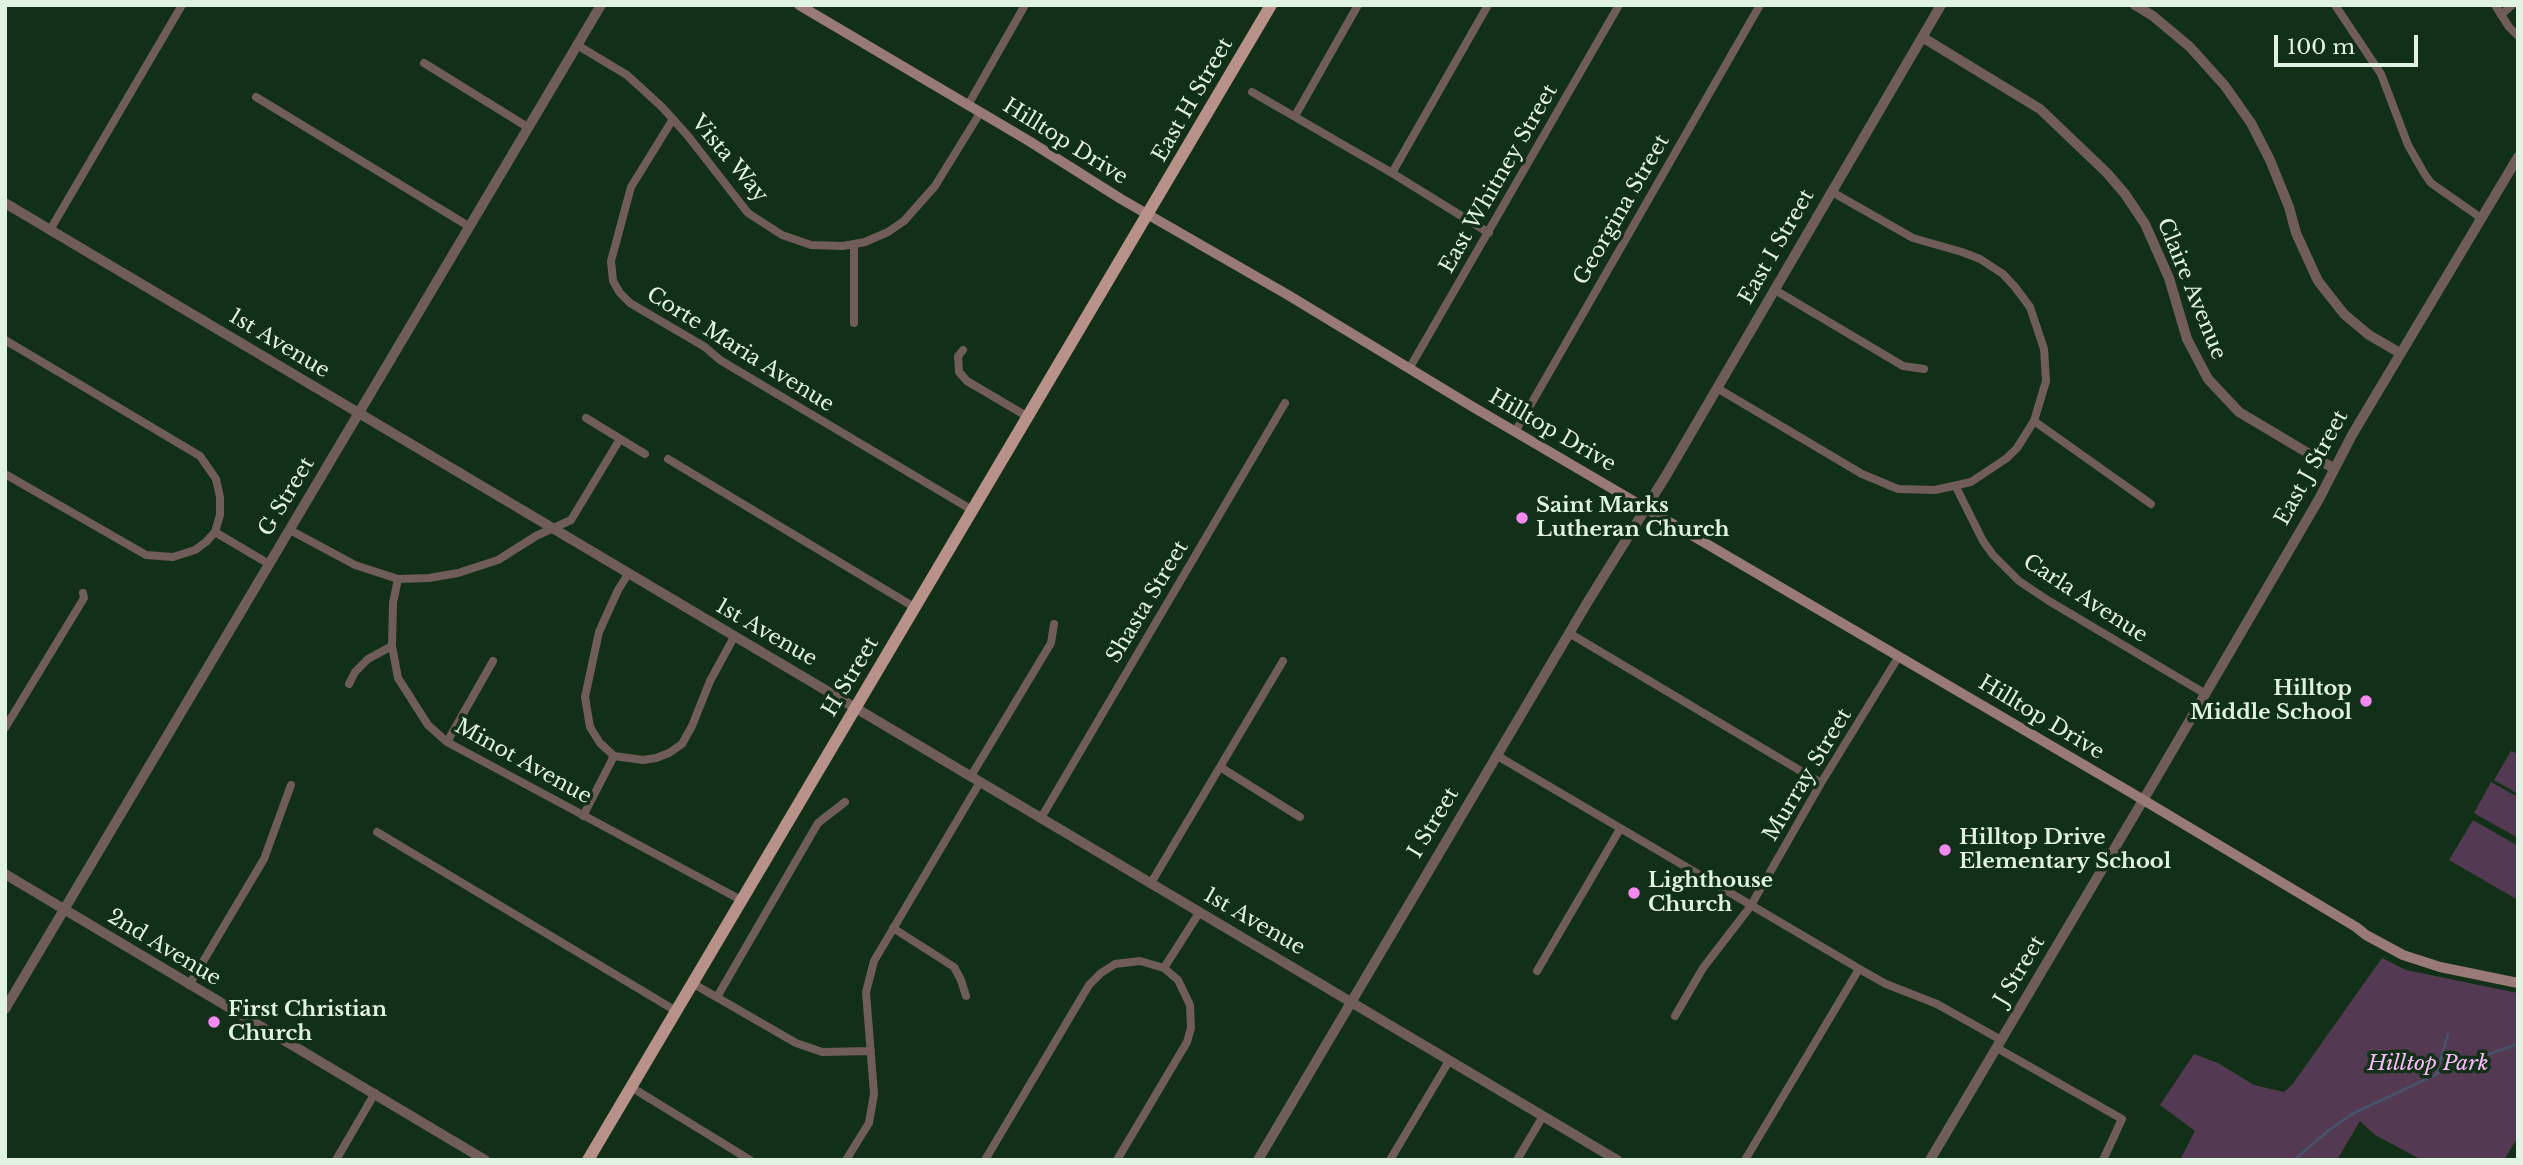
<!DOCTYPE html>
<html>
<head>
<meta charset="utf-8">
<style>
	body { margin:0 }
	#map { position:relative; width:2523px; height:1165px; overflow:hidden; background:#123017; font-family:"Libre Baskerville",serif }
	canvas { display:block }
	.frame { position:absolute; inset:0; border:7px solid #e0f2e1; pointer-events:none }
	.scale { position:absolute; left:2274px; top:35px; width:144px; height:32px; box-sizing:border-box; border:4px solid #e0f2e1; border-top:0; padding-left:9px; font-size:21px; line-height:24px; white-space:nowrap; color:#e0f2e1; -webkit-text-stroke:5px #123017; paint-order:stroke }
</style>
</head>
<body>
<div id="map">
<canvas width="2523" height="1165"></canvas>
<div class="frame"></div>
<div class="scale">100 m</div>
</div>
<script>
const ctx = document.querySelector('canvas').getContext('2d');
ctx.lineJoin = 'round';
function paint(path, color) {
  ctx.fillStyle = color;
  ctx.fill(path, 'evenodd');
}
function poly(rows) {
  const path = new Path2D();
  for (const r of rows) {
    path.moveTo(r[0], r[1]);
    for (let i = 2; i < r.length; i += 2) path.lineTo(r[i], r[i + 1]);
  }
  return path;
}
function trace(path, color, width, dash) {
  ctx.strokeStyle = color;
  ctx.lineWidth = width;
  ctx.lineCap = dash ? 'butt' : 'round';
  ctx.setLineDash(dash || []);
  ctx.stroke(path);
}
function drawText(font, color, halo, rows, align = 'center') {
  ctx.font = font + ' "Libre Baskerville",serif';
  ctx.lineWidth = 7;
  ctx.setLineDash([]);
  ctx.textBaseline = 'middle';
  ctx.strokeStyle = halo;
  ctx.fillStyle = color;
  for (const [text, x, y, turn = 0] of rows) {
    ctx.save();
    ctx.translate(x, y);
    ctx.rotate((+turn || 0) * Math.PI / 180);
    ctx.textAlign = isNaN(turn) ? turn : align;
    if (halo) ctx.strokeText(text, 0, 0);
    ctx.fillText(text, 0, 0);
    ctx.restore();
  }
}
paint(poly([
	[2511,751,2518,754,2518,794,2494,780],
	[2491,782,2518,797,2518,838,2474,813],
	[2473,820,2518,846,2518,900,2449,860],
	[2382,958,2406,970,2518,993,2518,1137,2504,1160,2422,1160,2375,1135,2360,1121,2337,1160,2180,1160,2195,1131,2160,1105,2194,1054,2218,1063,2254,1085,2284,1092,2292,1085]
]), '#533a52');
trace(poly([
	[2436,1075,2448,1034],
	[2294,1160,2328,1131,2352,1114,2452,1067,2518,1044]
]), '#47526b', 2.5);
trace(poly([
	[2335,5,2381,74,2408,145,2424,173,2431,183,2481,218],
	[2495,5,2509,27,2518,36],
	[2501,15,2512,5],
	[577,45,627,75,662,107,688,136,748,213,782,235,811,245,843,246,865,242,888,232,904,221,935,186,980,113],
	[424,63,529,128],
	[1252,92,1392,173,1489,233],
	[256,97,470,227],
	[968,105,1025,5],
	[1295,116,1358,5],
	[673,119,631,187,611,261,613,281,620,293,630,303,705,347,720,360,972,510],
	[1392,173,1488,5],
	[50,230,182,5],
	[854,244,854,323],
	[1775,290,1903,366,1924,369],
	[5,340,200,456,216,479,220,497,220,515,215,532,206,542,195,550,173,557,146,555,5,474],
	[963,350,958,356,959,372,967,381,1028,417],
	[1409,369,1619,5],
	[1717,388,1862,474,1898,489,1935,490,1971,482,2007,458,2017,448,2034,421,2046,381,2044,349,2030,307,2015,287,2003,274,1980,259,1962,252,1913,238,1832,192],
	[586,418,645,454],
	[2034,421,2151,504],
	[1515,432,1760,5],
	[668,459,914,607],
	[1956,487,1983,541,1993,555,2019,581,2049,601,2204,693],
	[290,530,355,565,398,579,429,578,458,573,498,560,536,536,571,520,620,439],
	[215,532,269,564],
	[398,579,393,603,392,646,398,678,428,725,447,742,741,900],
	[1569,633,1821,783],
	[349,684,355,672,368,659,392,646],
	[5,728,84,598,83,593],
	[447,742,493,661],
	[1496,755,1868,974,1886,984,1937,1004,2001,1040],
	[614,756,600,743,590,727,585,697,599,632,618,590,628,574],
	[614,756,643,760,656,758,669,753,682,744,692,726,710,681,734,637],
	[1220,767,1300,817],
	[971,776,1051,643,1054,624],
	[583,816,614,756],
	[1041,818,1285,403],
	[377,832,676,1011],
	[1151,883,1283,661],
	[893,928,954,967,961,980,966,996],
	[1164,968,1199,913],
	[1537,971,1620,829],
	[692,983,796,1043,822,1052,871,1051],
	[189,985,264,859,291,785],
	[717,997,818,823,845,802],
	[1675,1016,1703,968,1750,907,1821,783,1899,656],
	[1997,1048,2122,1119,2103,1160],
	[631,1087,750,1160],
	[336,1160,375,1093],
	[846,1160,869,1123,874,1094,866,992,874,961,980,782],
	[985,1160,1089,985,1101,973,1115,964,1140,961,1164,968,1178,980,1190,1005,1191,1028,1187,1042,1117,1160],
	[1390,1160,1449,1061],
	[1517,1160,1543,1116],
	[1745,1160,1859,969]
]), '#705d5a', 8);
trace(poly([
	[2135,5,2153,16,2190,47,2225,86,2251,123,2270,160,2289,207,2296,233,2318,281,2344,314,2369,335,2400,353],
	[1922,37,2040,109,2107,173,2125,194,2145,224,2169,278,2187,339,2208,379,2239,412,2333,468],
	[5,203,1617,1160],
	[5,874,485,1160],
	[5,1009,601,5],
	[1258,1160,1587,603,1667,474,1941,5],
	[1930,1160,2158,775,2319,499,2352,435,2518,157]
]), '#705d5a', 10);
trace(poly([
	[799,5,1029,141,1121,199,1288,295,1473,407,2130,792,2356,927,2366,935,2403,955,2440,967,2518,983]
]), '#997a76', 10);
trace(poly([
	[588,1160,1271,5]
]), '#b8918b', 12);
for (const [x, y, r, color] of [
	[1522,518,7,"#f38af2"],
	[2366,701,7,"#f38af2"],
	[1945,850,7,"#f38af2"],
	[1634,893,7,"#f38af2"],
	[214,1022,7,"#f38af2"]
]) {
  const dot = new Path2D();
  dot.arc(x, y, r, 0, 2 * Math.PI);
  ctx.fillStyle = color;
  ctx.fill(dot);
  trace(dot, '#123017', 2.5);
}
drawText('21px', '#e0f2e1', '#123017', [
	["East H Street",1193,100,-60],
	["Hilltop Drive",1065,142,32],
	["Vista Way",729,159,50],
	["East Whitney Street",1499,179,-60],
	["Georgina Street",1622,210,-60],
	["East I Street",1777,247,-60],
	["Claire Avenue",2191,289,68],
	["1st Avenue",279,344,31],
	["Corte Maria Avenue",740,350,32],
	["Hilltop Drive",1552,431,30],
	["East J Street",2312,468,-61],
	["G Street",287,497,-59],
	["Carla Avenue",2085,599,33],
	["Shasta Street",1148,602,-59],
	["1st Avenue",766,633,30],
	["H Street",851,677,-59],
	["Hilltop Drive",2041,718,31],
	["Minot Avenue",523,762,29],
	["Murray Street",1808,775,-59],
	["I Street",1434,823,-59],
	["1st Avenue",1254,922,30],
	["2nd Avenue",164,948,31],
	["J Street",2020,971,-59]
]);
drawText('bold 21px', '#e0f2e1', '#123017', [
	["Saint Marks",1536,506],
	["Lutheran Church",1536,530],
	["Hilltop",2352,689,"right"],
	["Middle School",2352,713,"right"],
	["Hilltop Drive",1959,838],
	["Elementary School",1959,862],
	["Lighthouse",1648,881],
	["Church",1648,905],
	["First Christian",228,1010],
	["Church",228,1034]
], 'left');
drawText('italic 21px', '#fcb9fb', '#123017', [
	["Hilltop Park",2428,1064]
]);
</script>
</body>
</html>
